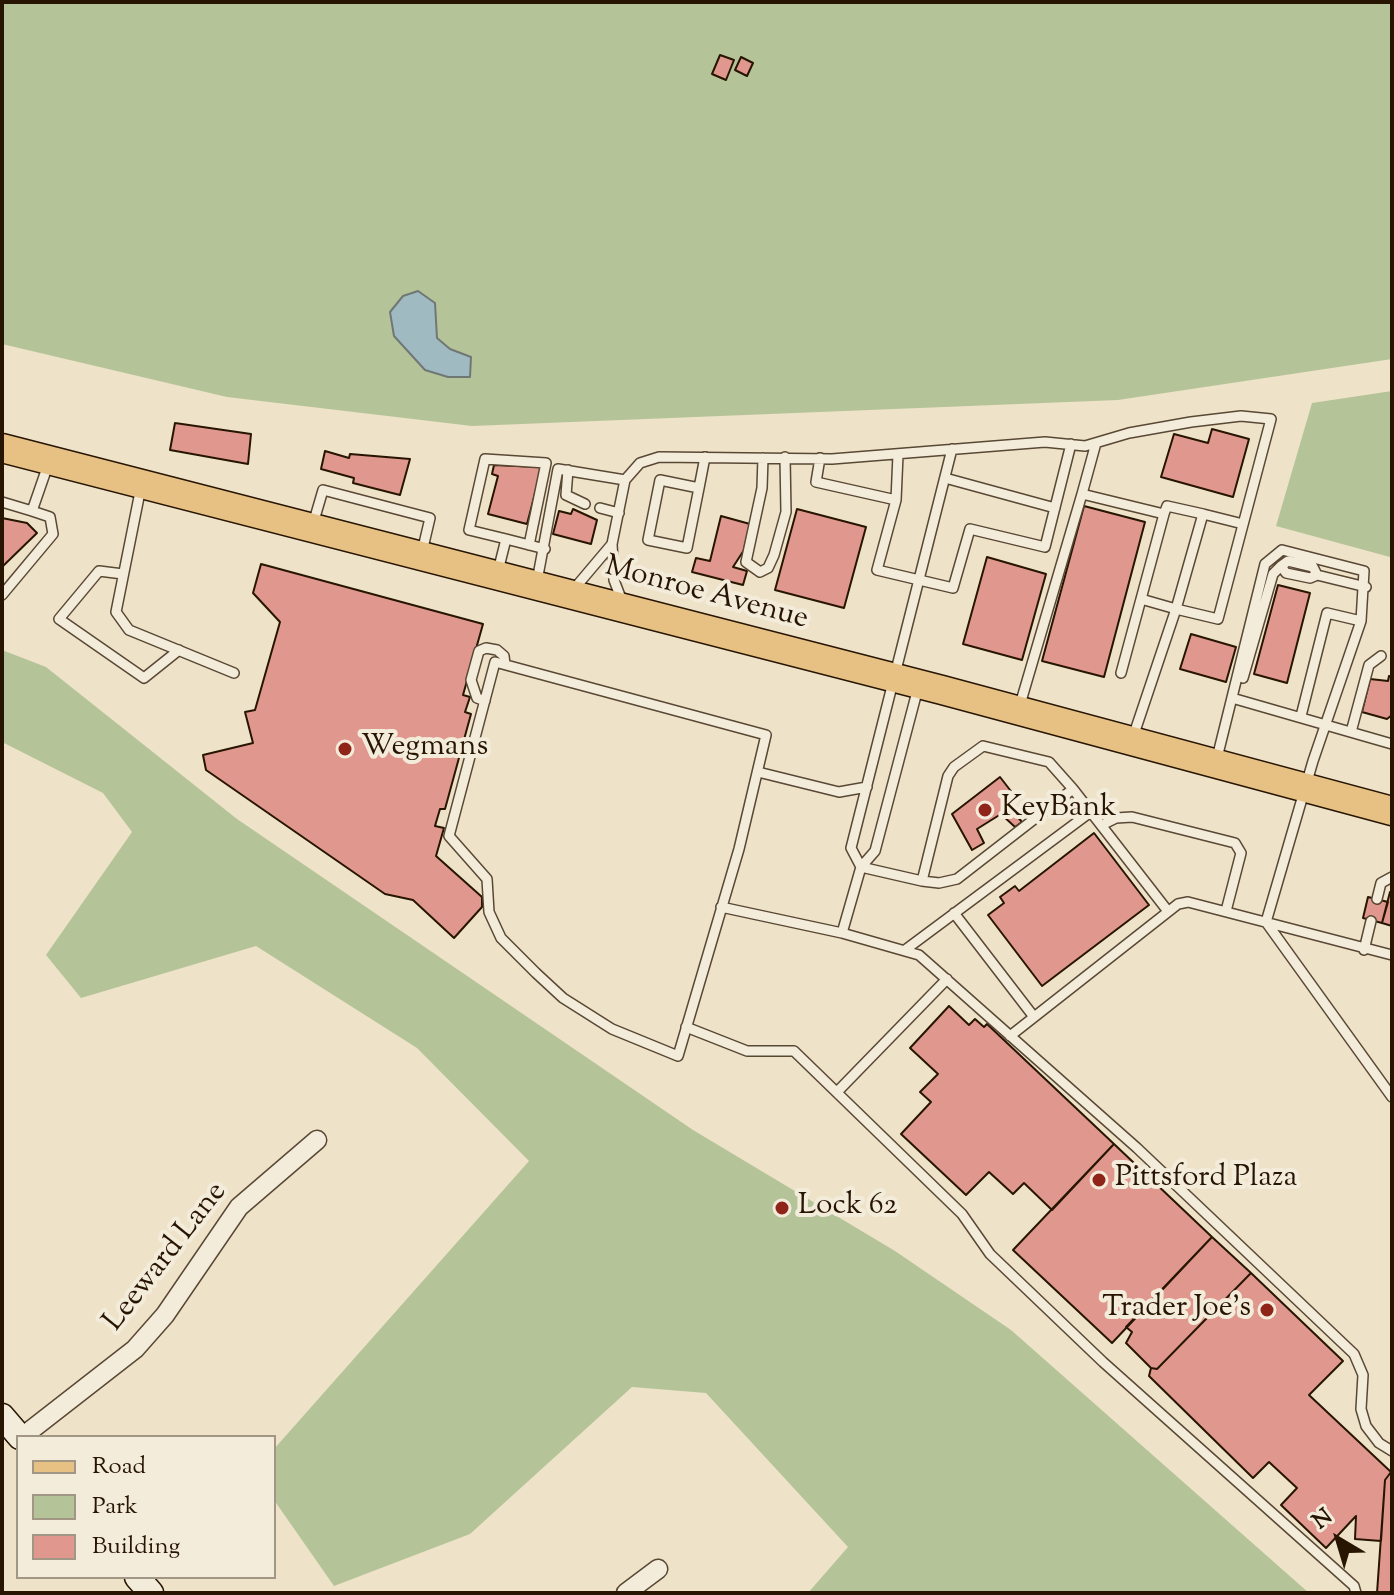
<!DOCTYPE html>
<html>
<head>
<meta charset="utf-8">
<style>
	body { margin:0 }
	#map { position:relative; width:1394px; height:1595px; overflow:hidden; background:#eee2c8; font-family:"Sorts Mill Goudy",serif }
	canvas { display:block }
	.frame { position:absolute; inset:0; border:4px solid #271502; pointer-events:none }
	.legend { position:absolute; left:16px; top:1435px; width:260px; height:144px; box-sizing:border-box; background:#f4ecdb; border:2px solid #a29684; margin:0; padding:10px 14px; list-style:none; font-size:24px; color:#271502 }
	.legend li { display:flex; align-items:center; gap:16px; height:40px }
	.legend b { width:40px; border:2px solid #a29684 }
	.north { position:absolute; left:1298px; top:1499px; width:80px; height:80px; -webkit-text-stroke:6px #f4ecdb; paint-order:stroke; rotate:322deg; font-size:22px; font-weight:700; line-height:32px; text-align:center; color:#271502 }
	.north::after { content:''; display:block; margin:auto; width:28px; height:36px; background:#271502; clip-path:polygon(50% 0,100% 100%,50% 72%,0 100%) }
</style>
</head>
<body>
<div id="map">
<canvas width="1394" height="1595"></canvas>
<div class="frame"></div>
<ul class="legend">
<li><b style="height:10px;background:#e7c184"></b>Road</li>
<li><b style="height:22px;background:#b5c498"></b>Park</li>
<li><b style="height:22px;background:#e0988e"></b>Building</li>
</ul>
<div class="north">N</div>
</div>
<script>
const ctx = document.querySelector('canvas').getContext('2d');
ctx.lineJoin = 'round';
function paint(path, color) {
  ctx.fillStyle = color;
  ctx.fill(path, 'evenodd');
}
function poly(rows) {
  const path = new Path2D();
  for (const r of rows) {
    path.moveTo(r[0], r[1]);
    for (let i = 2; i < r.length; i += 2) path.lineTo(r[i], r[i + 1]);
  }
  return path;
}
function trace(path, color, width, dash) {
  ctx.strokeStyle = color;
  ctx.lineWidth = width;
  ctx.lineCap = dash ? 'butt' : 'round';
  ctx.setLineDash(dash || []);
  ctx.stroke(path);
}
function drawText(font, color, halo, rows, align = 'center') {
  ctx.font = font + ' "Sorts Mill Goudy",serif';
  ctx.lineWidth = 8;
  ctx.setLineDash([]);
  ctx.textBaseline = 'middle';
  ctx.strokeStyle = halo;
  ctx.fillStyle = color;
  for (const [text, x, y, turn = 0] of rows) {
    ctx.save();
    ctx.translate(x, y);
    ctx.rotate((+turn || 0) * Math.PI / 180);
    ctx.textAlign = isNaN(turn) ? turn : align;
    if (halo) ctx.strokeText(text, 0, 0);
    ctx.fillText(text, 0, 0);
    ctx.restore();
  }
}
paint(poly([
	[2,2,1392,2,1392,359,1118,400,472,426,227,397,2,344],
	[1392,391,1390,557,1276,526,1312,403],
	[2,650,46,667,237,819,693,1130,895,1251,1011,1330,1309,1593,808,1593,848,1547,706,1393,632,1387,470,1534,334,1586,274,1500,274,1449,529,1161,417,1048,256,946,81,998,46,955,132,832,103,793,2,742]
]), '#b5c498');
const water = poly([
	[418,291,435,303,437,338,450,349,471,357,470,377,448,377,425,370,394,336,390,312,403,296,418,291]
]);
paint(water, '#a0bac1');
trace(water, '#707875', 2);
const building = poly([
	[720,55,734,60,726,80,712,74,720,55],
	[741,57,753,63,747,76,735,70,741,57],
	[175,423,251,434,248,464,170,450,175,423],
	[1212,429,1249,439,1233,497,1161,477,1174,434,1208,443,1212,429],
	[325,451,349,458,350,454,410,459,400,495,353,483,354,478,321,469,325,451],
	[494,465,542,467,527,524,488,514,498,476,492,474,494,465],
	[1084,506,1145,522,1104,677,1042,661,1084,506],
	[573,509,597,520,591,544,553,534,559,511,571,514,573,509],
	[797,509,866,527,844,608,775,590,797,509],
	[721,516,750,524,744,550,733,567,747,571,743,585,692,572,696,558,710,561,721,516],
	[2,518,27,523,37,533,2,567,2,518],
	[987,557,1046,574,1022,660,963,644,987,557],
	[261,564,483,624,463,695,470,697,465,712,471,714,445,809,440,809,435,826,444,828,436,856,482,897,482,907,454,938,413,900,385,894,206,770,203,755,253,743,245,712,255,710,280,622,253,593,261,564],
	[1278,585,1310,593,1287,683,1254,674,1278,585],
	[1191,634,1236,647,1226,682,1180,669,1191,634],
	[1389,676,1392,677,1392,715,1387,719,1362,712,1370,679,1388,681,1389,676],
	[1000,777,1017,799,1009,807,1022,822,1015,827,1001,814,977,829,984,843,972,850,952,814,1000,777],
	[1094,833,1149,905,1042,986,988,915,1004,903,1000,897,1015,886,1019,891,1094,833],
	[1390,892,1392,893,1392,926,1382,923,1390,892],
	[1368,897,1388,902,1382,923,1363,918,1368,897],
	[949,1006,969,1025,975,1019,984,1027,987,1024,1114,1144,1052,1210,1024,1183,1013,1194,989,1172,966,1195,901,1134,931,1102,920,1092,938,1074,910,1048,949,1006],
	[1114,1144,1212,1237,1112,1343,1013,1250,1114,1144],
	[1212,1237,1251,1273,1157,1369,1151,1368,1126,1343,1132,1332,1126,1327,1212,1237],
	[1251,1273,1343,1361,1309,1395,1391,1472,1385,1480,1381,1541,1355,1539,1356,1516,1326,1548,1281,1505,1297,1488,1269,1462,1253,1478,1149,1376,1151,1368,1157,1369,1251,1273],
	[1391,1472,1392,1593,1377,1593,1385,1480,1391,1472]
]);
paint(building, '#e0988e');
trace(building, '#271502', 2);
const service = poly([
	[763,458,762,488,746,562,760,572,768,568,774,555,786,512,785,457],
	[820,458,816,482,896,500,877,570,953,588,970,529,1045,547,1071,444],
	[568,470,566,495,585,504],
	[945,478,1055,508],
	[625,480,640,463,659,457,832,459,1045,442,1085,446,1129,433,1191,422,1241,416,1271,419,1218,619,1176,609,1133,737],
	[141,487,116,612,129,630,234,673],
	[699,488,660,480,648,540,687,548,699,488,705,457],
	[1082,494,1096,443],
	[896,500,898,455],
	[2,502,32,511,49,462],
	[600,508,619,513],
	[1203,514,1243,524],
	[313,524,323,490,430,518,422,552],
	[506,539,469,530,485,459,546,463,529,545],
	[1281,566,1286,573,1310,578,1317,575],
	[498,571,506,539,545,549],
	[123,574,99,571,59,619,144,678,179,650],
	[537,581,558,469,625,480,612,544],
	[574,589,612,544,614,580,622,601],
	[2,595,53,534,50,517,32,511],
	[495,662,766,735,739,849,678,1056,612,1029,563,998,536,973,501,938,489,912,487,879,449,836,495,662],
	[1121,673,1164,514,1167,506,1203,514,1176,609,1141,599],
	[1243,678,1273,574,1281,566,1288,561,1313,567,1317,575,1366,587],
	[1232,698,1392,744],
	[485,701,477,698,471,680,479,651,486,648,497,650,504,656,505,664],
	[1019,708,1082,494,1164,514],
	[1301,716,1327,613,1361,621],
	[1351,732,1369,665,1381,656],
	[1216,762,1265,564,1282,550,1364,571,1361,621,1313,761,1266,922],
	[758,772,839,792,867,787],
	[1073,789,1167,910],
	[1102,825,1116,818,1132,817,1235,843,1241,853,1226,911],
	[861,867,922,881,939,883,957,879,1073,789,1049,762,983,746,954,767,948,776,922,881],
	[861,867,851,848,952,449],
	[1377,899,1381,883,1392,877],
	[721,907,842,933,919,955,1137,1148,1354,1354,1363,1375,1361,1409,1366,1426,1379,1443,1392,1451],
	[954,913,1034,1017],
	[1266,922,1392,1097],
	[842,933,861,867,875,851,918,688],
	[905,950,1092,811],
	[1364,950,1371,921],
	[686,1027,747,1051,794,1051,962,1214,990,1254,1103,1362,1354,1586,1356,1593],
	[1010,1036,1178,904,1188,902,1392,955],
	[837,1092,947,979]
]);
const minor = poly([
	[22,1437,135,1349,165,1315,239,1207,317,1140],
	[626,1593,658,1569]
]);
const secondary = poly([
	[2,1416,20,1437],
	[137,1577,151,1593]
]);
const primary = poly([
	[2,448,942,690,1392,811]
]);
trace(service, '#594834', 12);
trace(minor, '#594834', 21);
trace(secondary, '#271502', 27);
trace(primary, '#271502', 31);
trace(service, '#f4ecdb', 9);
trace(minor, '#f4ecdb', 18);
trace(secondary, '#f4ecdb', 24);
trace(primary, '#e7c184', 28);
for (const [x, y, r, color] of [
	[345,749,8,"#8f2418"],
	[985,810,8,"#8f2418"],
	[1099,1180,8,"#8f2418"],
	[782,1208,8,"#8f2418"],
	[1267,1310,8,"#8f2418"]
]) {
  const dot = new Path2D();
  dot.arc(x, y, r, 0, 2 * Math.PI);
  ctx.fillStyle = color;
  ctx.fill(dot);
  trace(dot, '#f4ecdb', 3);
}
drawText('30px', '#271502', '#f4ecdb', [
	["Monroe Avenue",706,595,15],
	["Leeward Lane",167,1258,-52]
]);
drawText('30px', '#271502', '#f4ecdb', [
	["Wegmans",361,749],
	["KeyBank",1001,810],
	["Pittsford Plaza",1115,1180],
	["Lock 62",798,1208],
	["Trader Joe's",1251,1310,"right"]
], 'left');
</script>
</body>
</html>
